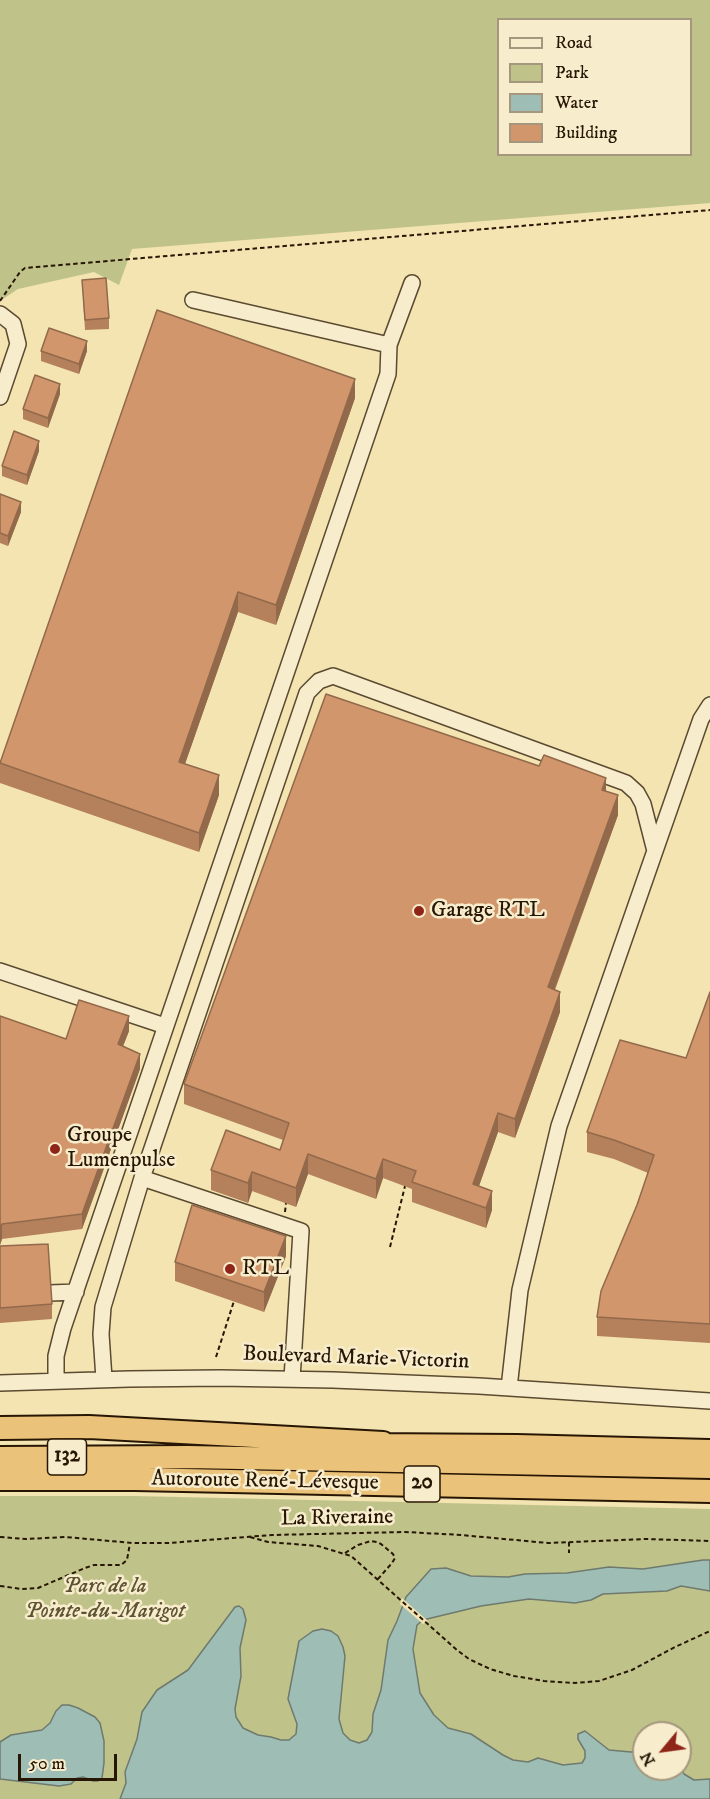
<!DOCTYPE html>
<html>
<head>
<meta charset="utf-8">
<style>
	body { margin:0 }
	#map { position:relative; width:710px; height:1799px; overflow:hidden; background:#f3e4b2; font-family:"IM FELL DW Pica",serif }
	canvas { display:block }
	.legend { position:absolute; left:497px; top:18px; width:195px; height:138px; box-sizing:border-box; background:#f7edcd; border:2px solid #a4977d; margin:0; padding:8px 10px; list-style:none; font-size:18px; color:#281605 }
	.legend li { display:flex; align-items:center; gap:12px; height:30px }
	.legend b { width:30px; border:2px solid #a4977d }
	.north { position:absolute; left:632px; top:1721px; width:60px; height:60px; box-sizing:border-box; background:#f7edcd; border:2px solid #a4977d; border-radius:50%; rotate:241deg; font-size:16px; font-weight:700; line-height:24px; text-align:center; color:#281605 }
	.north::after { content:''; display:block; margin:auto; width:21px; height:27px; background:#8f2418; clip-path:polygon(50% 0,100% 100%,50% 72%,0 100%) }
	.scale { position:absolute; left:18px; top:1754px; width:99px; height:27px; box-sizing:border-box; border:3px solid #281605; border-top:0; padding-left:8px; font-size:18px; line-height:21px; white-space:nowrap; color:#281605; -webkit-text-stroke:4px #f7edcd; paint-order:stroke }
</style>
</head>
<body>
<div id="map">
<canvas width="710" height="1799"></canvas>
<ul class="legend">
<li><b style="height:8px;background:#f7edcd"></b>Road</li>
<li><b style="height:16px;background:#bfc389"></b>Park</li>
<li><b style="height:16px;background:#9ebdb4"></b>Water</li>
<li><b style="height:16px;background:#d1966b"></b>Building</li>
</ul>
<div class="north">N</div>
<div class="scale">50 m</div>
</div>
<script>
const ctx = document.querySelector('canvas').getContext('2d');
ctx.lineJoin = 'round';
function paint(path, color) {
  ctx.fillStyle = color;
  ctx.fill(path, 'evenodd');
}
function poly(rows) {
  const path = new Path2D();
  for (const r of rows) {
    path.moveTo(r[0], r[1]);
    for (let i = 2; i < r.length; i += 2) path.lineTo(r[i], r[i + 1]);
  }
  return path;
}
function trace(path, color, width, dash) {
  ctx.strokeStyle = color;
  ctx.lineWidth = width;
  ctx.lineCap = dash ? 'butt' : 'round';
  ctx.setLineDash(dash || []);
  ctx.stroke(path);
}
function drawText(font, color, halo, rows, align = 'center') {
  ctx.font = font + ' "IM FELL DW Pica",serif';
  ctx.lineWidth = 5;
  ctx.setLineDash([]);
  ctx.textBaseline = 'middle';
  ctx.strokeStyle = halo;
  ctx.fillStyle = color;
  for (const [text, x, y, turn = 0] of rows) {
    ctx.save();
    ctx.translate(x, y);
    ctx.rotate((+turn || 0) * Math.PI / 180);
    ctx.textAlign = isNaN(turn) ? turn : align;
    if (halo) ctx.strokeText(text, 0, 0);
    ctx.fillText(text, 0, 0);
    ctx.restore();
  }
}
paint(poly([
	[0,0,710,0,710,203,132,249,119,285,94,272,18,289,0,301],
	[498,20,690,20,690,154,498,154],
	[0,1496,134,1496,710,1509,710,1792,444,1799,0,1799],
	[644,1733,680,1733,680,1769,644,1769]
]), '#bfc389');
const water = poly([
	[703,1560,710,1560,710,1591,681,1586,667,1591,603,1594,591,1600,575,1603,529,1599,481,1606,423,1620,417,1625,413,1649,420,1693,434,1715,448,1728,471,1734,503,1755,513,1760,528,1762,538,1758,563,1765,582,1763,585,1758,585,1751,578,1739,578,1734,585,1731,609,1750,631,1752,644,1750,644,1769,680,1769,680,1767,684,1774,694,1780,710,1779,710,1799,120,1799,126,1783,125,1772,137,1739,142,1712,157,1690,188,1670,235,1607,239,1606,243,1609,246,1620,240,1648,241,1676,235,1709,236,1717,243,1728,258,1735,271,1737,281,1740,289,1740,296,1734,297,1724,288,1699,299,1641,313,1631,322,1629,331,1631,338,1636,343,1647,345,1656,339,1719,343,1733,350,1740,359,1743,367,1740,372,1732,373,1714,381,1690,388,1640,397,1621,406,1597,431,1569,446,1568,471,1576,508,1577,525,1574,567,1573,609,1567,643,1569,703,1560],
	[62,1705,69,1705,78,1708,95,1717,100,1723,104,1741,104,1763,102,1778,98,1781,93,1781,83,1777,77,1778,71,1784,59,1786,0,1779,0,1742,11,1735,42,1730,50,1723,56,1711,62,1705]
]);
paint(water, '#9ebdb4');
trace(water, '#6f7a6e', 1.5);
paint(poly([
	[402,1598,428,1621,423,1624,400,1604]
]), '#f3e4b2');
const minor = poly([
	[0,314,13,324,18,344,0,397],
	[389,345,412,283],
	[0,971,165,1026],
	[142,1178,301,1231,292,1379],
	[50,1293,76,1292],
	[104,1379,101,1334,103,1307,142,1178,307,693,319,681,333,676,626,783,637,793,643,804,655,851],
	[56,1381,56,1356,63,1328,388,374,389,345,193,300],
	[0,1383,129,1379,220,1378,333,1380,479,1386,710,1401],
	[509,1388,520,1290,559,1126,701,719,710,705]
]);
const highway = poly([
	[0,1428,89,1427,383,1443],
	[370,1445,517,1446,709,1451],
	[0,1458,188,1457,710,1467],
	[0,1479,135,1479,710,1491]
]);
trace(minor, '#5b4a30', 18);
trace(highway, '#281605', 26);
trace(poly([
	[0,301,20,272,25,268,710,210],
	[285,1212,286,1203],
	[390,1247,405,1186],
	[216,1357,234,1301],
	[0,1537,26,1539,65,1537,133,1543,169,1543,272,1535,405,1532,461,1535,548,1543,646,1539,710,1541],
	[250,1537,268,1542,318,1546,351,1556,457,1650,469,1659,490,1669,514,1676,544,1681,575,1683,599,1681,632,1670,675,1647,710,1631],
	[569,1542,569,1553],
	[345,1553,358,1545,371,1541,377,1542,381,1544,393,1554,395,1558,392,1563,378,1579],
	[0,1586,22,1589,38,1588,85,1568,94,1565,121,1565,127,1560,130,1543]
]), '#281605', 2, [4.5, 3]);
trace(minor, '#f7edcd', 15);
trace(highway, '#eac279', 22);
paint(poly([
	[82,280,109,318,109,329,85,330],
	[41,351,87,351,79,374,41,361],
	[60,394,48,428,23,419,23,409],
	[355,398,276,625,238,612,185,764,219,795,199,852,0,783,0,763],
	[39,451,27,485,2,476,2,466],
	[0,494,21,512,8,546,0,543],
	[606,792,618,815,555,990,560,1012,515,1138,498,1132,479,1186,492,1210,486,1228,412,1202,412,1189,383,1178,376,1199,308,1174,296,1207,252,1191,248,1203,211,1190,211,1170,280,1150,283,1140,184,1104,184,1084],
	[710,992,710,1343,597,1336,597,1317,648,1173,614,1159,587,1152,587,1132,686,1058],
	[0,1016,66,1039,129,1031,123,1046,140,1069,82,1229,2,1239,0,1245],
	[0,1246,52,1304,52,1319,0,1323],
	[286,1256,264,1312,175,1281,175,1262]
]), '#b4815c');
paint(poly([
	[87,341,87,351,79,374,79,364],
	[355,379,355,398,276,625,276,605],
	[60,384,60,394,48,428,48,418],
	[39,441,39,451,27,485,27,475],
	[21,502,21,512,8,546,8,536],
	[238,592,238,612,179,781,179,762],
	[219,775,219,795,199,852,199,833],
	[606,778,606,797,602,790],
	[618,795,618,815,548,1007,548,987],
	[560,992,560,1012,515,1138,515,1119],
	[129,1016,129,1031,118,1059,118,1044],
	[140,1054,140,1069,82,1229,82,1214],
	[498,1113,498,1132,473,1203,473,1184],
	[308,1154,308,1174,296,1207,296,1188],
	[383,1159,383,1178,376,1199,376,1179],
	[252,1172,252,1191,248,1203,248,1183],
	[492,1191,492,1210,486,1228,486,1208],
	[2,1224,2,1239,0,1245,0,1230],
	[286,1236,286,1256,264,1312,264,1292]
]), '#92694b');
const building = poly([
	[106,278,109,318,85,320,82,280,106,278],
	[157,310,355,379,276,605,238,592,179,762,219,775,199,833,0,763,157,310],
	[49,328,87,341,79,364,41,351,49,328],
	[35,375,60,384,48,418,23,409,35,375],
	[14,431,39,441,27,475,2,466,14,431],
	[0,494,21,502,8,536,0,533,0,494],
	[326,694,539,766,544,755,606,778,602,790,618,795,548,987,560,992,515,1119,498,1113,473,1184,492,1191,486,1208,412,1182,416,1171,383,1159,376,1179,308,1154,296,1188,252,1172,248,1183,211,1170,226,1130,280,1150,289,1123,184,1084,326,694],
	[710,992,710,1324,597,1317,601,1291,637,1205,654,1155,614,1140,587,1132,620,1040,686,1058,710,992],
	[79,1000,129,1016,118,1044,140,1054,82,1214,2,1224,0,1230,0,1016,66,1039,79,1000],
	[192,1205,286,1236,264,1292,175,1262,192,1205],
	[48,1244,52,1304,0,1308,0,1246,48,1244]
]);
paint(building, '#d1966b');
trace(building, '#92694b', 1.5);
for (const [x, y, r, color] of [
	[419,911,6,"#8f2418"],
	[55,1149,6,"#8f2418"],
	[230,1269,6,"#8f2418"]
]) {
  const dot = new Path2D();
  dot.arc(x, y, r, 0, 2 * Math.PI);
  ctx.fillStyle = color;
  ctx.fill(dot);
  trace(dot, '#f7edcd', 2);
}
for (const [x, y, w] of [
	[67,1457,39],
	[422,1484,36]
]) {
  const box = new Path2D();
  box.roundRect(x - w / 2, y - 18, w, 36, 4.5);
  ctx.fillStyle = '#f7edcd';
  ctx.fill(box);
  trace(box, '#281605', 1.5);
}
drawText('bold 21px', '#281605', null, [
	["132",67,1457],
	["20",422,1484]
]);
drawText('22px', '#281605', '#f7edcd', [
	["Garage RTL",431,911],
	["Groupe",67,1136],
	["Lumenpulse",67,1161],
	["RTL",242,1269]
], 'left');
drawText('22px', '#281605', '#f7edcd', [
	["Boulevard Marie-Victorin",356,1359,2],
	["Autoroute René-Lévesque",265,1482,1],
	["La Riveraine",337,1519,-1]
]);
drawText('italic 22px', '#5d5333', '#f7edcd', [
	["Parc de la",105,1587],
	["Pointe-du-Marigot",105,1612]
]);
</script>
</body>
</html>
